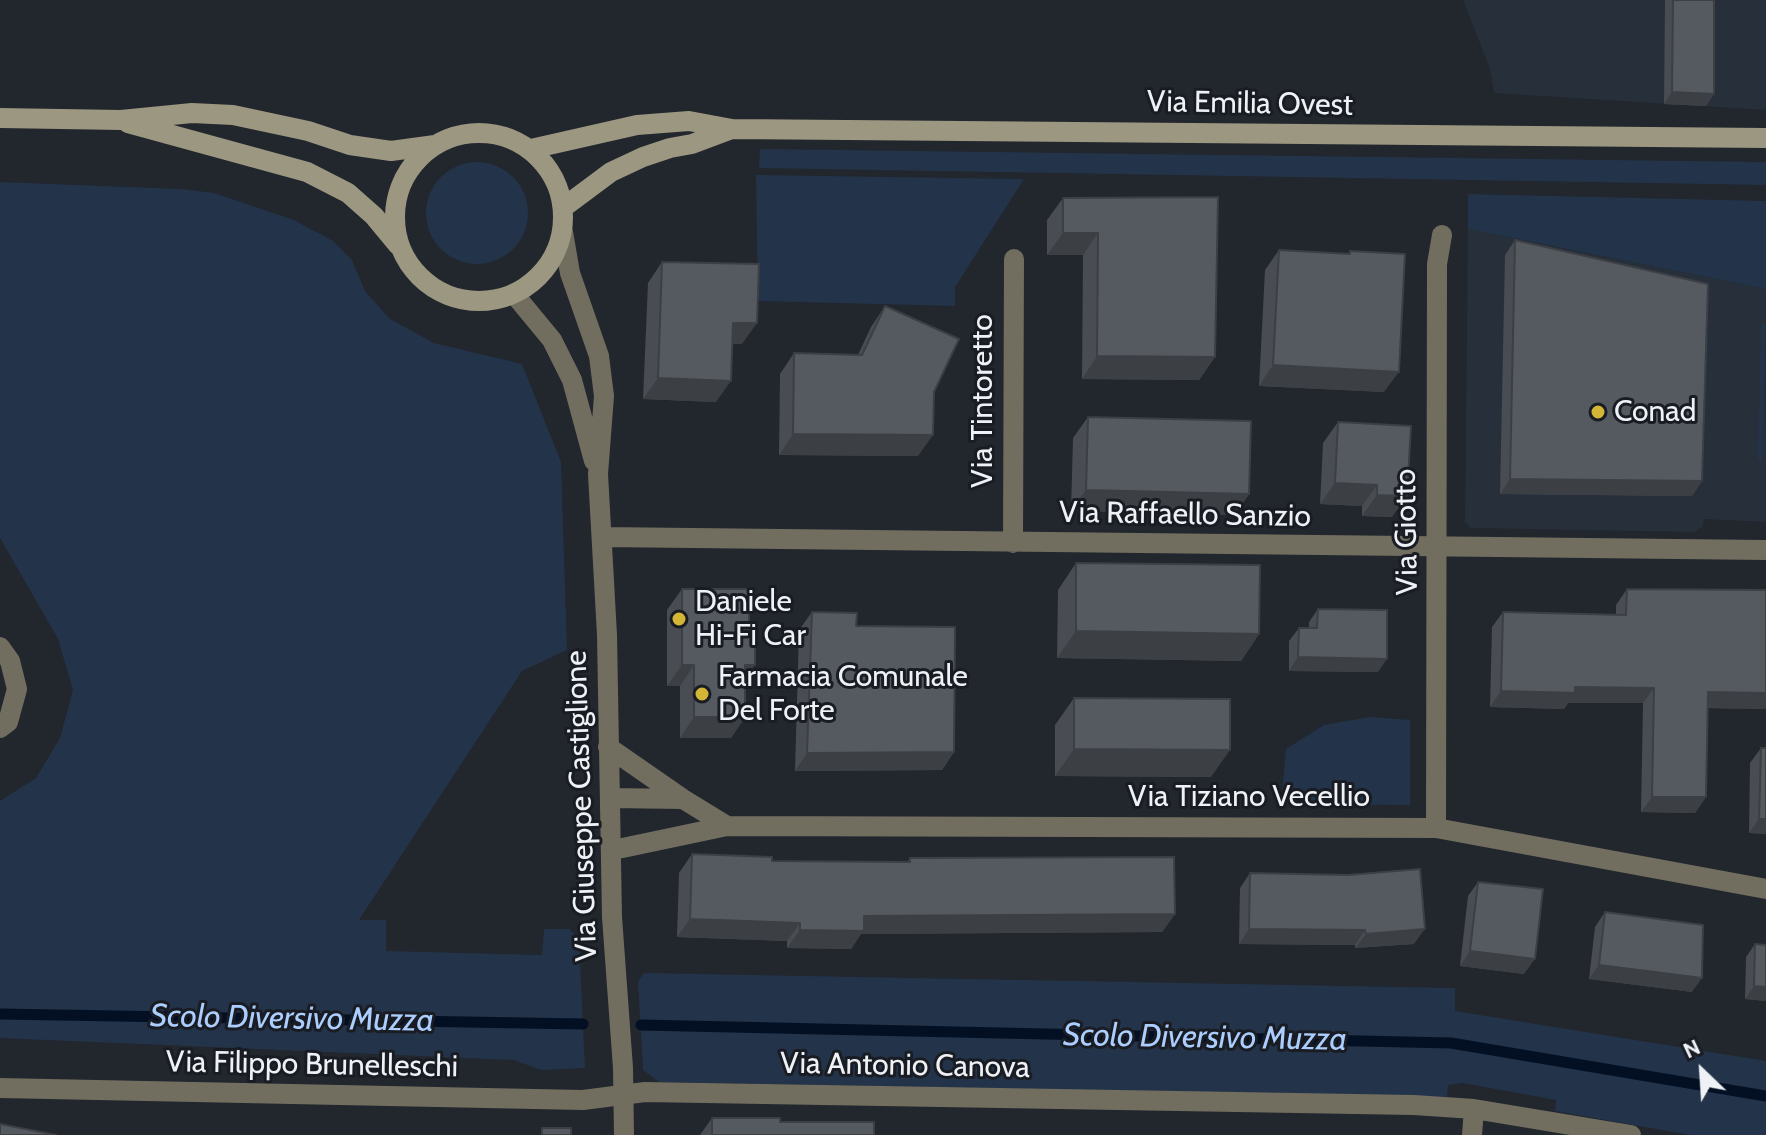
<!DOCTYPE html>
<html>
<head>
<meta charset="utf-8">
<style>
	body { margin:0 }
	#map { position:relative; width:1766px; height:1135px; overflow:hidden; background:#22262d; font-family:Cabin,sans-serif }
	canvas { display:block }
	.north { position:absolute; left:1662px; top:1031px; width:80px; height:80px; -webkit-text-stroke:6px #191d23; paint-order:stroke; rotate:335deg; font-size:22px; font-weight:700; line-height:32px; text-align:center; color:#eef1f5 }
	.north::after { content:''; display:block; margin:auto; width:28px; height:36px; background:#eef1f5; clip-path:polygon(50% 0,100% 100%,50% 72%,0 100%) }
</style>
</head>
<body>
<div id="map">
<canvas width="1766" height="1135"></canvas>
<div class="north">N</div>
</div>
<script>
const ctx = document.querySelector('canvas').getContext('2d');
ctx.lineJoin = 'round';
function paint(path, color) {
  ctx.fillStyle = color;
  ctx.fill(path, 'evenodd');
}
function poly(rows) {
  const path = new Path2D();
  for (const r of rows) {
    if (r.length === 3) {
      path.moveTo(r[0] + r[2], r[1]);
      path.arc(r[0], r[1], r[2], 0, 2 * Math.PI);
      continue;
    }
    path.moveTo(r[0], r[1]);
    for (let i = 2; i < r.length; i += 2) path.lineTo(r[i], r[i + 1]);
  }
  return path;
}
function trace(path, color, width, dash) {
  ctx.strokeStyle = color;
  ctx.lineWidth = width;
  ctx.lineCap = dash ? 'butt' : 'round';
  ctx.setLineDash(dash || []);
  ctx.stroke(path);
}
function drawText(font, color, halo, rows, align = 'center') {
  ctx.font = font + ' Cabin,sans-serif';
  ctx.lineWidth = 6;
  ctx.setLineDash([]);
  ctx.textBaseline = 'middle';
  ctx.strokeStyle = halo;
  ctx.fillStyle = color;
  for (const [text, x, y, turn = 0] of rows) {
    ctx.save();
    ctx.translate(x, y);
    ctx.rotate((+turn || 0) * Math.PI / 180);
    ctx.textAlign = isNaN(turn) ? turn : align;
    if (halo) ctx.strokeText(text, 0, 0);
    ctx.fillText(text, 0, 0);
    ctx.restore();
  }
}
paint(poly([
	[1463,0,1766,0,1766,110,1494,93,1490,69],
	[1468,229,1766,289,1766,522,1704,519,1703,526,1694,532,1471,528,1465,522]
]), '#272f3b');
paint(poly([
	[760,149,1766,162,1766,185,759,168],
	[477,213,51],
	[756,175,1024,179,955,287,955,306,758,301],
	[0,182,181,189,214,193,294,220,333,241,352,260,365,291,390,319,434,343,522,364,561,462,567,650,522,671,359,920,386,920,386,951,542,955,544,929,569,929,579,939,585,1068,541,1070,514,1060,0,1038,0,801,36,778,60,738,73,690,58,639,0,538],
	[1468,194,1766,201,1766,289,1468,229],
	[1761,324,1765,324,1762,460,1758,460],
	[1370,717,1410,720,1410,805,1281,804,1286,749,1324,725],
	[644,973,1455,988,1455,1011,1766,1061,1766,1135,1690,1135,1555,1111,1556,1100,1462,1083,1448,1085,1447,1097,659,1082,643,1070,638,982]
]), '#233349');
trace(poly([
	[0,1014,583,1024],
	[641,1025,1451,1043,1766,1096]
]), '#031024', 11);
trace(poly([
	[563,232,570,273,599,356,604,396,598,474,607,635,612,917,623,1068,624,1135],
	[514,294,552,340,572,380,594,461],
	[603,537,1766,550],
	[1013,543,1014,259],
	[0,647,10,661,17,689,8,722,0,728],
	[608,747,683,799,727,826],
	[610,798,682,799],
	[1436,828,1437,264,1442,235],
	[613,850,727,826,1436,828,1766,889],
	[0,1088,583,1100,645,1092,1414,1105,1474,1109,1631,1135],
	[1472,1135,1474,1109]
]), '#716e60', 20);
trace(poly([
	[0,118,121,120,192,113,233,115,308,131,350,145,391,151,435,145],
	[128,123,307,172,348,193,374,216,398,245],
	[479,217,84],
	[531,149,637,125,689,121,732,129,1766,138],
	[564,207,611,172,643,157,670,148,692,144,732,129]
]), '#9c9781', 20);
paint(poly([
	[1665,0,1714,0,1706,106,1664,104],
	[1218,197,1215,357,1199,380,1082,379,1083,255,1047,255,1047,220,1063,198],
	[1515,240,1702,481,1692,496,1500,494,1505,255],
	[1279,250,1348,254,1350,251,1384,392,1259,386,1265,270],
	[662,262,742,344,732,344,716,402,643,399,648,283],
	[885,306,934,392,918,456,779,455,780,374,794,353,858,355,871,327],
	[1088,417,1249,494,1235,515,1071,511,1073,438],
	[1338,422,1411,426,1392,517,1362,516,1362,506,1320,504,1323,443],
	[1076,563,1259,634,1241,661,1057,658,1058,590],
	[682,589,745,679,745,717,731,738,680,738,680,686,667,686,667,610],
	[1627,589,1766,709,1708,708,1706,797,1695,813,1641,812,1643,703,1568,703,1564,709,1490,707,1492,627,1503,612,1616,615,1616,605],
	[1318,609,1378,672,1289,671,1289,641,1299,628,1309,628,1309,622],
	[812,612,856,626,954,752,942,770,795,771,799,630],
	[1074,698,1211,777,1055,776,1055,725],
	[1761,748,1766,748,1766,834,1749,833,1750,763],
	[692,854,772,861,907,862,910,858,1175,914,1162,932,861,934,851,949,787,948,787,941,677,937,679,873],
	[1250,873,1414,944,1355,948,1355,945,1239,944,1240,888],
	[1478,882,1524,974,1460,966,1468,896],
	[1605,912,1692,992,1589,979,1595,927],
	[1755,944,1766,1001,1745,999,1746,957],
	[712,1118,780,1122,874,1135,700,1135]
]), '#494d53');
paint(poly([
	[1672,92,1714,94,1706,106,1664,104],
	[1063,233,1098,233,1083,255,1047,255],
	[733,323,757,323,742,344,718,344],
	[1097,356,1215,357,1199,380,1082,379],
	[1273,365,1399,372,1384,392,1259,386],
	[658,378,731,381,716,402,643,399],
	[793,434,933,435,918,456,779,455],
	[1510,479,1702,481,1692,496,1500,494],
	[1335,483,1377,485,1362,506,1320,504],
	[1086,490,1249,494,1235,515,1071,511],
	[1377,495,1407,496,1392,517,1362,516],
	[1076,631,1259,634,1241,661,1057,658],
	[1298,657,1387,659,1378,672,1289,671],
	[682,665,694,665,680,686,667,686],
	[745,665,755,665,740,686],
	[1575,687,1654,688,1643,703,1568,703,1564,709,1490,707,1501,691],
	[1708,692,1766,693,1766,709,1697,708],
	[694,717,745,717,731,738,680,738],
	[1074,749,1230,750,1211,777,1055,776],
	[954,752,942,770,795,771,807,753],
	[1652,797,1706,797,1695,813,1641,812],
	[1759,819,1766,819,1766,834,1749,833],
	[1175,914,1162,932,861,934,851,949,787,948,800,930,864,916],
	[690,919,800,923,787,941,677,937],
	[1249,929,1365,930,1355,945,1239,944],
	[1425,929,1414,944,1355,948,1366,934],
	[1470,951,1535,959,1524,974,1460,966],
	[1599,965,1702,978,1692,992,1589,979],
	[1754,986,1766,987,1766,1001,1745,999]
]), '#3c3f44');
const building = poly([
	[1673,0,1714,0,1714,94,1672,92,1673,0],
	[1218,197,1215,357,1097,356,1098,233,1063,233,1063,198,1218,197],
	[1515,240,1708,284,1702,481,1510,479,1515,240],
	[1279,250,1350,254,1350,251,1405,254,1399,372,1273,365,1279,250],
	[662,262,759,264,757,323,733,323,731,381,658,378,662,262],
	[885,306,959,339,934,392,933,435,793,434,794,353,862,355,885,306],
	[1088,417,1251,421,1249,494,1086,490,1088,417],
	[1338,422,1411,426,1407,496,1377,495,1377,485,1335,483,1338,422],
	[1076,563,1260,565,1259,634,1076,631,1076,563],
	[682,589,749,589,749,626,755,626,755,665,745,665,745,717,694,717,694,665,682,665,682,589],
	[1627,589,1766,590,1766,693,1708,692,1706,797,1652,797,1654,688,1575,687,1575,693,1501,691,1503,612,1626,615,1627,589],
	[1318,609,1387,610,1387,659,1298,657,1299,628,1317,628,1318,609],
	[812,612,857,613,856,626,955,627,954,752,807,753,812,612],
	[1074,698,1230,699,1230,750,1074,749,1074,698],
	[1761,748,1766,748,1766,819,1759,819,1761,748],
	[692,854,772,857,772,861,910,862,910,858,1174,857,1175,914,864,916,864,931,800,930,800,923,690,919,692,854],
	[1420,869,1425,929,1366,934,1365,930,1249,929,1250,873,1348,875,1420,869],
	[1478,882,1543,889,1535,959,1470,951,1478,882],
	[1605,912,1703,925,1702,978,1599,965,1605,912],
	[1755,944,1766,945,1766,987,1754,986,1755,944],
	[712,1118,780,1118,780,1122,874,1122,874,1135,712,1135,712,1118],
	[0,1124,56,1135,0,1135,0,1124],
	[542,1128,571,1128,571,1135,542,1135,542,1128]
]);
paint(building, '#555a61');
trace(building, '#3c3f44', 2);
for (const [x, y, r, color] of [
	[1598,412,8,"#d3b635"],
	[679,619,8,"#d3b635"],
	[702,694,8,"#d3b635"]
]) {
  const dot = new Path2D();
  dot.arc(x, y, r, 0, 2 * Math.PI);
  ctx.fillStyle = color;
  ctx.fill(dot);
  trace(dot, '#191d23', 3);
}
drawText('30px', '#eef1f5', '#191d23', [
	["Via Emilia Ovest",1250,104,1],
	["Via Tintoretto",983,401,-90],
	["Via Raffaello Sanzio",1185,515,1],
	["Via Giotto",1407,532,-91],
	["Via Tiziano Vecellio",1249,797],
	["Via Giuseppe Castiglione",582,806,-92],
	["Via Filippo Brunelleschi",312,1065,1],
	["Via Antonio Canova",905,1066,1]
]);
drawText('30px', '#eef1f5', '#191d23', [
	["Conad",1614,412],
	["Daniele",695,602],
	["Hi-Fi Car",695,636],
	["Farmacia Comunale",718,677],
	["Del Forte",718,711]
], 'left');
drawText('italic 32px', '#acceff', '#191d23', [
	["Scolo Diversivo Muzza",292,1019,1],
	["Scolo Diversivo Muzza",1205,1038,1]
]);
</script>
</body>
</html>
